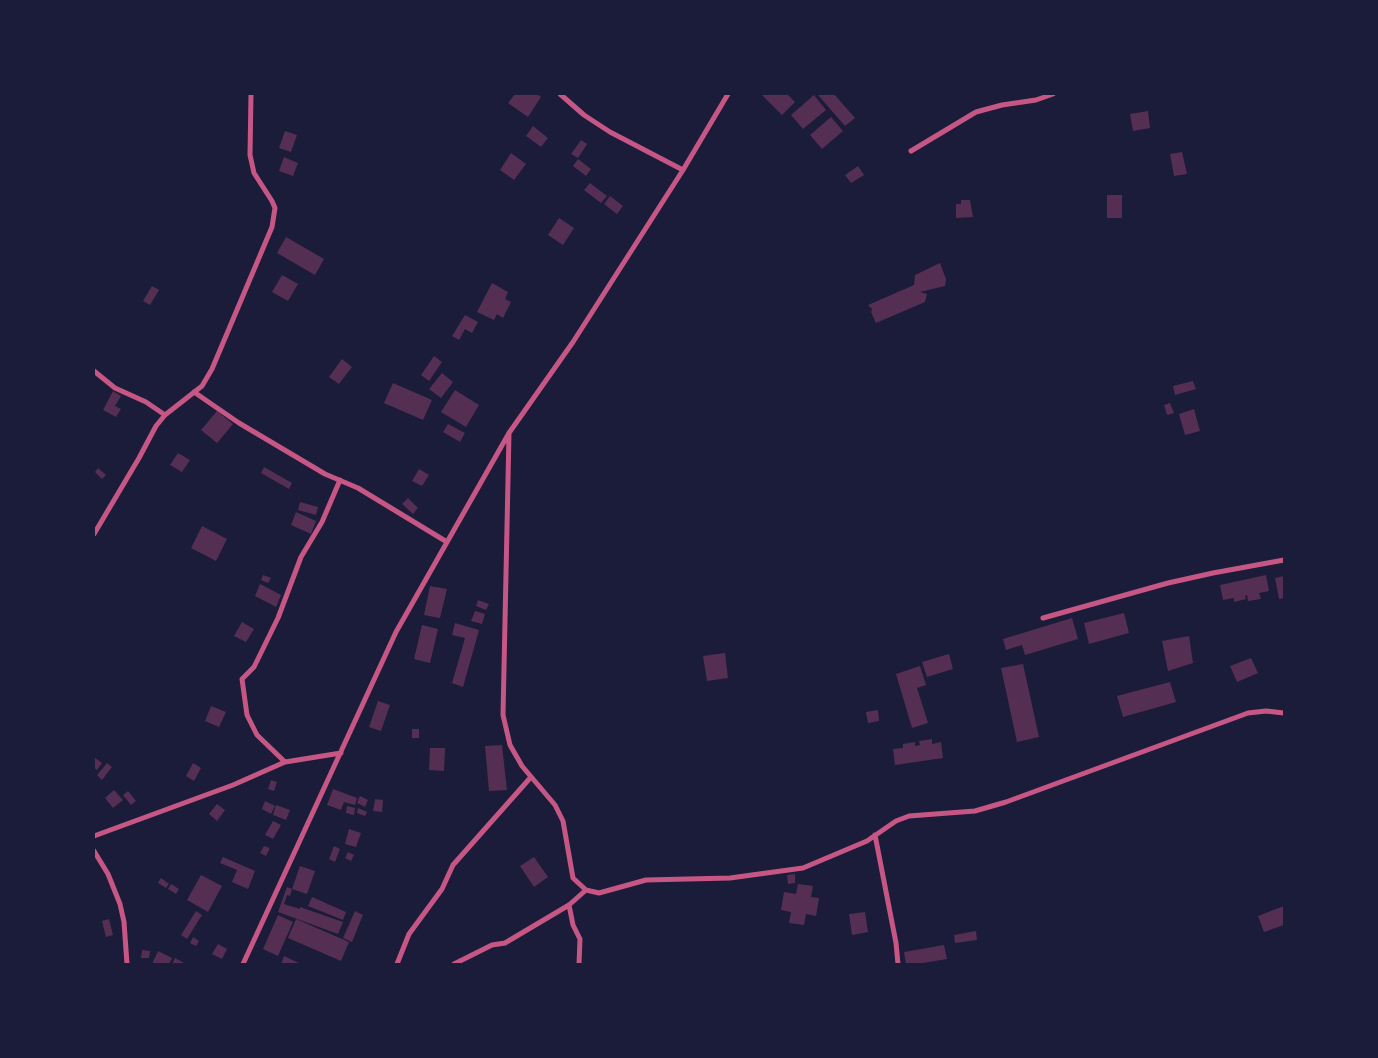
<!DOCTYPE html>
<html>
<head>
<meta charset="utf-8">
<style>
	body { margin:0 }
	#map { position:relative; width:1378px; height:1058px; overflow:hidden; background:#1b1b3a; font-family:Lora,serif }
	canvas { display:block }
	.frame { position:absolute; inset:0; border:95px solid #1b1b3a; pointer-events:none }
</style>
</head>
<body>
<div id="map">
<canvas width="1378" height="1058"></canvas>
<div class="frame"></div>
</div>
<script>
const ctx = document.querySelector('canvas').getContext('2d');
ctx.lineJoin = 'round';
function paint(path, color) {
  ctx.fillStyle = color;
  ctx.fill(path, 'evenodd');
}
function poly(rows) {
  const path = new Path2D();
  for (const r of rows) {
    path.moveTo(r[0], r[1]);
    for (let i = 2; i < r.length; i += 2) path.lineTo(r[i], r[i + 1]);
  }
  return path;
}
function trace(path, color, width, dash) {
  ctx.strokeStyle = color;
  ctx.lineWidth = width;
  ctx.lineCap = dash ? 'butt' : 'round';
  ctx.setLineDash(dash || []);
  ctx.stroke(path);
}
paint(poly([
	[515,94,537,94,541,97,528,117,508,103],
	[761,94,787,94,795,102,782,115],
	[820,94,834,94,855,118,845,126,818,95],
	[814,95,826,110,803,129,791,115],
	[1148,111,1150,128,1133,131,1130,114],
	[831,117,843,131,822,149,810,135],
	[533,126,548,138,541,147,526,136],
	[285,131,297,135,291,152,279,148],
	[581,140,587,144,578,158,571,154],
	[1182,152,1187,174,1174,176,1170,154],
	[511,153,526,164,514,180,500,170],
	[284,157,298,163,293,176,279,171],
	[578,159,591,169,586,176,573,166],
	[858,166,864,175,851,183,845,175],
	[590,183,607,196,601,203,584,190],
	[1107,195,1122,195,1122,218,1107,218],
	[610,196,623,206,617,214,604,204],
	[961,200,970,200,973,217,956,218,956,204,961,204],
	[559,218,574,228,563,245,548,235],
	[286,237,324,259,315,275,277,253],
	[940,263,946,279,945,286,920,292,927,294,925,302,876,323,871,312,872,309,868,305,914,285,915,275],
	[282,275,298,284,288,301,272,292],
	[492,283,508,292,505,299,511,302,503,318,497,314,494,320,477,312],
	[152,286,159,290,150,305,143,301],
	[465,315,478,322,472,333,465,329,459,340,452,336],
	[434,356,442,362,429,381,421,375],
	[342,359,352,367,339,384,329,377],
	[442,373,453,382,441,398,429,389],
	[1193,381,1196,389,1175,395,1173,386],
	[393,383,432,400,423,420,384,403],
	[455,390,479,405,466,427,441,412],
	[113,391,121,396,115,406,121,409,116,417,103,410],
	[1170,403,1174,413,1167,415,1164,405],
	[1194,409,1200,431,1185,435,1179,414],
	[217,411,233,424,217,443,201,430],
	[448,424,465,433,460,442,443,432],
	[178,453,190,460,182,472,170,465],
	[264,467,292,483,289,489,261,473],
	[98,468,106,475,102,479,95,472],
	[419,469,429,475,422,486,412,481],
	[408,498,418,508,413,514,402,504],
	[300,502,318,507,316,515,298,510],
	[296,512,316,521,311,534,291,525],
	[202,526,227,539,216,561,191,548],
	[263,575,271,578,268,583,261,580],
	[1266,575,1269,591,1259,593,1261,599,1248,601,1247,595,1245,596,1246,599,1234,602,1234,598,1223,600,1220,585],
	[1284,576,1284,598,1279,599,1275,578],
	[260,584,281,595,276,607,255,596],
	[430,586,447,589,440,618,424,615],
	[478,600,489,604,486,610,476,606],
	[475,611,485,614,482,624,471,621],
	[1124,613,1129,633,1089,644,1084,623],
	[1072,618,1078,639,1025,655,1022,645,1006,650,1003,639],
	[242,622,254,629,246,642,234,636],
	[455,623,479,630,463,687,452,683,465,638,452,635],
	[422,625,438,629,430,663,414,659],
	[1189,636,1193,663,1168,671,1162,641],
	[725,653,728,678,707,681,703,656],
	[949,654,953,669,927,677,922,662],
	[1251,658,1258,673,1237,682,1230,666],
	[1023,664,1039,737,1017,742,1001,668],
	[920,666,926,685,917,688,928,723,912,728,896,674],
	[1170,682,1176,702,1123,717,1117,696],
	[378,701,390,705,381,731,369,727],
	[211,706,226,712,219,727,205,721],
	[878,710,879,721,868,723,866,712],
	[412,729,419,729,419,738,412,738],
	[932,739,932,744,941,742,943,758,895,765,893,749,903,748,903,744,915,742,915,746,920,745,919,741],
	[502,745,507,790,489,791,485,746],
	[430,748,445,748,444,771,429,770],
	[94,757,102,763,97,770,94,768],
	[107,763,112,767,102,780,97,775],
	[193,763,201,768,194,781,186,776],
	[271,780,277,782,274,791,268,789],
	[333,789,357,798,355,805,344,802,341,810,327,805],
	[114,790,123,800,113,808,105,798],
	[128,791,136,801,131,805,123,795],
	[360,796,368,800,365,807,357,803],
	[375,799,383,800,382,812,373,811],
	[265,801,275,806,271,814,262,809],
	[217,804,225,810,217,821,209,814],
	[276,805,290,810,286,820,273,815],
	[347,806,355,808,354,815,346,813],
	[358,808,367,812,365,816,357,813],
	[273,821,281,825,273,839,265,835],
	[349,829,361,833,356,847,345,844],
	[264,846,270,848,266,856,260,853],
	[334,846,340,849,335,862,329,859],
	[348,852,354,855,351,861,345,858],
	[223,857,255,871,248,889,232,882,237,870,220,863],
	[534,857,548,877,534,887,520,866],
	[300,866,315,871,307,894,292,889],
	[795,874,795,883,788,884,787,875],
	[201,875,222,886,208,912,187,900],
	[161,878,169,884,166,888,158,883],
	[171,884,179,889,176,894,168,889],
	[798,884,813,886,811,897,819,898,816,916,806,914,804,925,789,923,791,912,781,910,784,892,796,894],
	[287,887,292,889,290,896,287,895,284,904,300,909,300,907,343,922,338,934,278,912],
	[312,897,346,912,343,920,308,906],
	[1284,906,1284,925,1264,932,1258,916],
	[196,911,202,915,187,939,181,935],
	[355,911,363,915,352,942,343,938],
	[865,912,868,932,852,935,849,914],
	[278,915,293,922,278,956,263,949],
	[109,919,113,935,106,937,102,921],
	[296,919,349,942,341,961,288,938],
	[976,931,977,940,955,943,954,935],
	[193,937,199,941,196,946,190,943],
	[218,944,227,949,222,959,212,954],
	[944,945,947,959,917,964,906,964,904,952],
	[142,950,150,951,149,958,141,958],
	[158,951,172,958,169,964,152,964],
	[284,956,301,964,281,964],
	[175,958,186,964,172,964]
]), '#542f53');
trace(poly([
	[560,94,584,115,610,132,683,170],
	[911,151,976,112,1002,105,1036,100,1053,94],
	[94,371,115,388,146,402,165,415],
	[194,392,239,423,325,474,358,488,447,542],
	[509,433,503,715,510,745,522,766,555,805,563,821,573,878,586,890,599,893,646,880,730,878,803,868,867,841,896,821,909,816,975,811,1006,802,1248,713,1266,711,1284,713],
	[94,534,139,458,156,426,165,415,202,386,212,369,272,227,275,208,272,201,254,173,250,155,251,94],
	[1043,618,1168,583,1213,573,1284,560],
	[285,762,257,735,247,715,242,679,254,667,278,618,301,557,322,522,340,480],
	[875,835,896,943,898,964],
	[94,836,233,785,285,762,341,753],
	[94,851,108,874,120,904,124,922,127,964],
	[569,905,573,925,580,939,579,964],
	[243,964,396,632,509,433,573,342,683,170,728,94],
	[397,964,409,934,442,889,453,865,531,777],
	[454,964,492,945,505,943,569,905,586,890]
]), '#c65784', 5);
</script>
</body>
</html>
